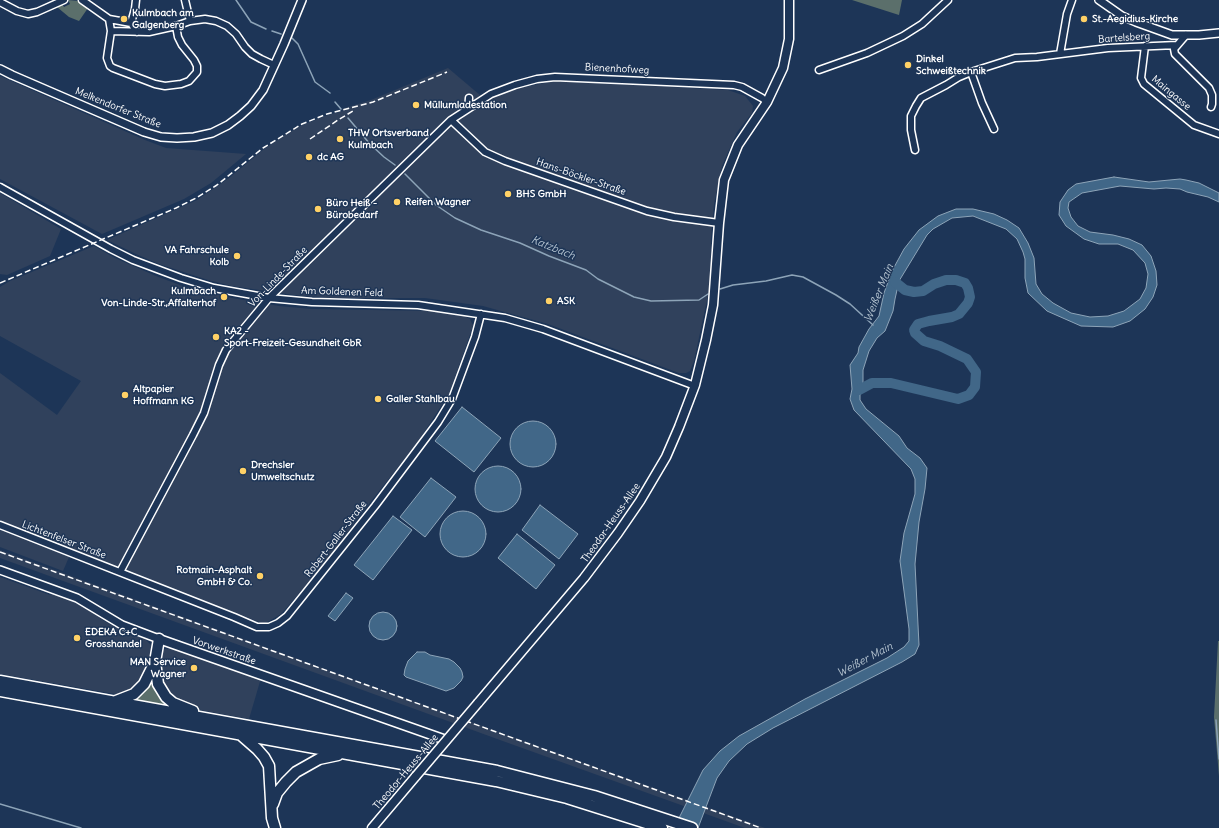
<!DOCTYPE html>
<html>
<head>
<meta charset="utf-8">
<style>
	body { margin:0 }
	canvas { display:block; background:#1d3557 }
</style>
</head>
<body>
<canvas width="1219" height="828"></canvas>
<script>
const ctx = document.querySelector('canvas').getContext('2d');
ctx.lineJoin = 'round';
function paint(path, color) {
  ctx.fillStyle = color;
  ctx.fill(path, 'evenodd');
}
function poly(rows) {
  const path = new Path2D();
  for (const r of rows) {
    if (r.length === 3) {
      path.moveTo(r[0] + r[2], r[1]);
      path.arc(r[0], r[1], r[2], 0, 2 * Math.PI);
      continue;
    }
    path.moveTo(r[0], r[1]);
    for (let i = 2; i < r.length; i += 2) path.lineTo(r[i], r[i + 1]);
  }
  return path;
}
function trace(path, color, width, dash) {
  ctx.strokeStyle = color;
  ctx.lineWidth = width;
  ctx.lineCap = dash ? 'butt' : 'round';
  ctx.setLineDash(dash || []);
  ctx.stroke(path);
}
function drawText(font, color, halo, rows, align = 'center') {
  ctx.font = font + ' Delius,sans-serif';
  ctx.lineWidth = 3;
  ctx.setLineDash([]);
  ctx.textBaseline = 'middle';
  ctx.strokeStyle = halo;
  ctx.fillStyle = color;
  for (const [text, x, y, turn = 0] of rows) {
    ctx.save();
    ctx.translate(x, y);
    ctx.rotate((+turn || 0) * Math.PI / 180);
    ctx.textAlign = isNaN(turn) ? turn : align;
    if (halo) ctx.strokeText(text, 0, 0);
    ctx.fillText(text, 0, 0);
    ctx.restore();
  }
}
paint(poly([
	[448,68,487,101,514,89,555,81,728,90,745,96,753,106,752,113,737,132,722,166,714,204,711,238,710,286,694,361,690,371,686,373,679,373,548,324,483,306,425,298,331,298,294,295,232,286,208,280,159,264,136,254,107,240,197,200,229,178,264,149,283,136,302,125,328,115,343,111,342,109,371,100],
	[0,76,145,140,166,148,246,154,211,183,184,199,102,234,0,179],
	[0,193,61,229,50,256,7,275,0,274],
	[94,246,115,258,156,276,185,287,232,298,279,306,311,309,435,311,464,316,470,319,473,326,449,394,417,443,372,500,316,574,281,614,264,624,0,520,0,373,57,415,81,381,0,336,0,287,10,281],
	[0,530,69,557,63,571,0,547],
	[0,550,369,685,765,828,745,828,500,740,0,558],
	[0,577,50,595,54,593,69,600,87,609,104,621,126,632,145,639,151,645,150,656,152,657,147,673,137,689,121,695,0,674],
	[175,648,261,678,249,719,195,709,175,701,158,679,161,652,165,649]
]), '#30415c');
paint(poly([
	[68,0,79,1,88,8,79,21,69,17,57,7,62,4,64,7,70,4],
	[852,0,902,0,899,15],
	[1218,641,1219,641,1219,776,1214,717],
	[151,677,178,709,128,699]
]), '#5b6f6b');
const water = poly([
	[1114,177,1149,182,1180,179,1186,180,1199,183,1219,193,1219,202,1208,197,1187,192,1180,189,1166,188,1154,189,1120,186,1082,193,1069,202,1068,208,1071,217,1078,226,1090,232,1113,235,1129,239,1142,245,1151,256,1156,271,1157,285,1153,297,1145,309,1130,321,1113,327,1081,326,1047,311,1028,293,1025,278,1025,259,1023,252,1017,239,1006,229,973,216,952,218,933,229,927,235,899,281,895,299,893,311,885,331,877,338,869,351,863,370,863,392,860,395,860,400,866,409,899,436,907,448,920,458,927,468,925,489,919,522,915,564,919,645,915,654,902,662,773,728,747,744,729,761,717,778,698,828,674,828,703,770,720,751,739,736,805,699,887,658,904,647,909,641,909,629,900,561,904,533,915,494,915,479,911,469,854,410,850,399,852,389,850,365,858,353,859,347,869,329,879,316,884,293,892,271,904,249,919,230,938,216,956,209,973,209,994,214,1007,220,1019,228,1028,243,1034,258,1036,284,1042,294,1053,303,1071,313,1090,317,1108,316,1124,311,1140,299,1146,288,1148,274,1145,263,1133,250,1118,244,1099,244,1084,239,1066,226,1059,215,1060,202,1068,190,1076,184,1114,177],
	[462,407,501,438,474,472,435,441,462,407],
	[533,444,23],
	[498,489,23],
	[431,478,456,497,425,537,400,517,431,478],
	[540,505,578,534,559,559,522,530,540,505],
	[463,534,23],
	[393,516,412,530,373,580,354,565,393,516],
	[517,534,555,565,536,589,498,558,517,534],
	[346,593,353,598,335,621,328,616,346,593],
	[383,626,14],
	[417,652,425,652,430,655,449,659,454,662,460,668,462,672,463,677,461,681,454,688,446,691,406,677,404,675,405,669,408,661,417,652]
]);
paint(water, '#416788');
trace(water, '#8da4b8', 1);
trace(poly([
	[236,0,251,22,266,29],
	[272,31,281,34],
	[292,38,298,44,315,82,330,93],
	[335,102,341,109],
	[348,118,370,144,384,157,395,165],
	[405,174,436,205,455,218,481,230,520,243,549,256,586,270,598,279,634,297,651,301,699,300,708,294],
	[720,289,733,285,766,281,792,275,803,277,836,295,850,304,873,325],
	[1216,720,1219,759],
	[0,804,81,828]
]), '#8da4b8', 1.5);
trace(poly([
	[859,390,872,383,891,383,958,399,969,395,975,387,976,372,967,359,940,346,924,341,915,333,914,330,918,324,929,321,952,317,959,314,968,303,970,297,968,288,965,283,956,280,946,280,934,284,923,291,914,292,905,290,895,282]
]), '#416788', 10);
const minor = poly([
	[82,0,109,19,131,23],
	[136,0,135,9,131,23,137,32],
	[185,0,190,21],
	[0,2,17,11,28,14,37,12,64,0],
	[109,19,111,31,107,58,110,66,113,68,155,84,165,86,181,84,189,81,197,72,197,66,194,60,182,45,178,37,176,26],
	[111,31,149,32,176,26,190,21,205,19,216,21,227,26,236,34,245,47,252,54,261,59,274,65],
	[1186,35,1174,49,1175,54,1209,88,1212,95,1212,104,1211,107],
	[1145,46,1141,78,1144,84,1194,125,1219,134],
	[1060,54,1067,14,1072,0],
	[819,70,867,53,903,36,922,24,948,0],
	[971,72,982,103,994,129],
	[468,109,491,94,515,85,537,79,555,77,734,85,742,87,762,98,767,102],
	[451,120,485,152,505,161,647,211,674,217,719,223],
	[915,150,911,130,911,116,916,106,921,98,946,85,959,77,971,72,1015,58,1037,57,1108,48,1177,45],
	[0,187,111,249,133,260,181,278,214,288,269,298,312,302,418,305,505,318,543,329,695,386],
	[0,525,234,617,257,627,269,627,278,623,287,616,375,506,438,422,452,399,475,337,481,314],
	[120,572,193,435,204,413,219,365,226,350,269,298,451,120,468,109,469,98]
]);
const tertiary = poly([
	[1099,0,1122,16,1136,22,1172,35,1199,35,1219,33],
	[0,69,12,75,144,132,161,137,177,138,194,137,212,133,228,125,240,116,251,106,263,90,284,44,302,0],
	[0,570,77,598,122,625,159,639]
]);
const secondary = poly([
	[159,639,446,740],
	[478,703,584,578,618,533,640,501,666,457,679,427,695,385,706,340,713,305,719,223,724,180,738,145,767,102,783,68,789,39,789,0],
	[372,828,416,776]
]);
const trunk = poly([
	[155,662,158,684,166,697,173,703,193,711],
	[0,681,497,771,594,796,692,828],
	[0,691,496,781,567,798,662,828],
	[116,701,134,694,144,684,155,662,159,639],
	[241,735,257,749,264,757,269,766,272,818,275,828],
	[273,804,277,793,286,782,296,772,319,759,338,755]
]);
trace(minor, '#fff', 9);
trace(tertiary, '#fff', 10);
trace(secondary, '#fff', 11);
trace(trunk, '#fff', 13);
trace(minor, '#1d3557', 6);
trace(tertiary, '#1d3557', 7);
trace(secondary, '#1d3557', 8);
trace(trunk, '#1d3557', 10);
trace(poly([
	[310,139,338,120,353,111],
	[0,283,176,208,196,198,217,185,263,148,302,124,327,114,373,102,447,72],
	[0,552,761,828]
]), '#fff', 1.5, [6, 3]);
const secondaryBridge = poly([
	[416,776,478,703]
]);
trace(secondaryBridge, '#fff', 11, []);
trace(secondaryBridge, '#1d3557', 8);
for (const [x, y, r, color] of [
	[124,19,4,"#ffd166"],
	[1084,19,4,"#ffd166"],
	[908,65,4,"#ffd166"],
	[416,105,4,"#ffd166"],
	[340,139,4,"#ffd166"],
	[309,157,4,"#ffd166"],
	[508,194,4,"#ffd166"],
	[397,202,4,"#ffd166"],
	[318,209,4,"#ffd166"],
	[237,256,4,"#ffd166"],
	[224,297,4,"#ffd166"],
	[549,301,4,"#ffd166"],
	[216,337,4,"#ffd166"],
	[125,395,4,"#ffd166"],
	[378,399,4,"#ffd166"],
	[243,471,4,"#ffd166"],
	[260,576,4,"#ffd166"],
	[77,638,4,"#ffd166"],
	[194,668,4,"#ffd166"]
]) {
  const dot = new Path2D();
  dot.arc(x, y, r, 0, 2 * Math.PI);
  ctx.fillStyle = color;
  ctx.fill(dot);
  trace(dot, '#1d3557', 1.5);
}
drawText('bold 10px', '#fff', '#1d3557', [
	["Kulmbach am",132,13],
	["Galgenberg",132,25],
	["St.-Aegidius-Kirche",1092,19],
	["Dinkel",916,59],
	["Schweißtechnik",916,71],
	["Müllumladestation",424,105],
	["THW Ortsverband",348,133],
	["Kulmbach",348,145],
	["dc AG",317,157],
	["BHS GmbH",516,194],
	["Reifen Wagner",405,202],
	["Büro Heiß -",326,203],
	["Bürobedarf",326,215],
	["VA Fahrschule",229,250,"right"],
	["Kolb",229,262,"right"],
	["Kulmbach",216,291,"right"],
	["Von-Linde-Str.,Affalterhof",216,303,"right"],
	["ASK",557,301],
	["KA2 -",224,331],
	["Sport-Freizeit-Gesundheit GbR",224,343],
	["Altpapier",133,389],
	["Hoffmann KG",133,401],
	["Galler Stahlbau",386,399],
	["Drechsler",251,465],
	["Umweltschutz",251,477],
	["Rotmain-Asphalt",252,570,"right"],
	["GmbH & Co.",252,582,"right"],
	["EDEKA C+C",85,632],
	["Grosshandel",85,644],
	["MAN Service",186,662,"right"],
	["Wagner",186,674,"right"]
], 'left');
drawText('10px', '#fff', '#1d3557', [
	["Bartelsberg",1124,38,-4],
	["Bienenhofweg",617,69,3],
	["Maingasse",1171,93,40],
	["Melkendorfer Straße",118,108,22],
	["Hans-Böckler-Straße",581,177,19],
	["Von-Linde-Straße",278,277,-46],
	["Am Goldenen Feld",342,292,2],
	["Theodor-Heuss-Allee",611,523,-55],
	["Robert-Galler-Straße",336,539,-52],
	["Lichtenfelser Straße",64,540,21],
	["Vorwerkstraße",224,651,19],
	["Theodor-Heuss-Allee",406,772,-50]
]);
drawText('italic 11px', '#b3c2cf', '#1d3557', [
	["Katzbach",553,248,22],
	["Weißer Main",879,293,-68],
	["Weißer Main",865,660,-28]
]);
</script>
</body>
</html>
